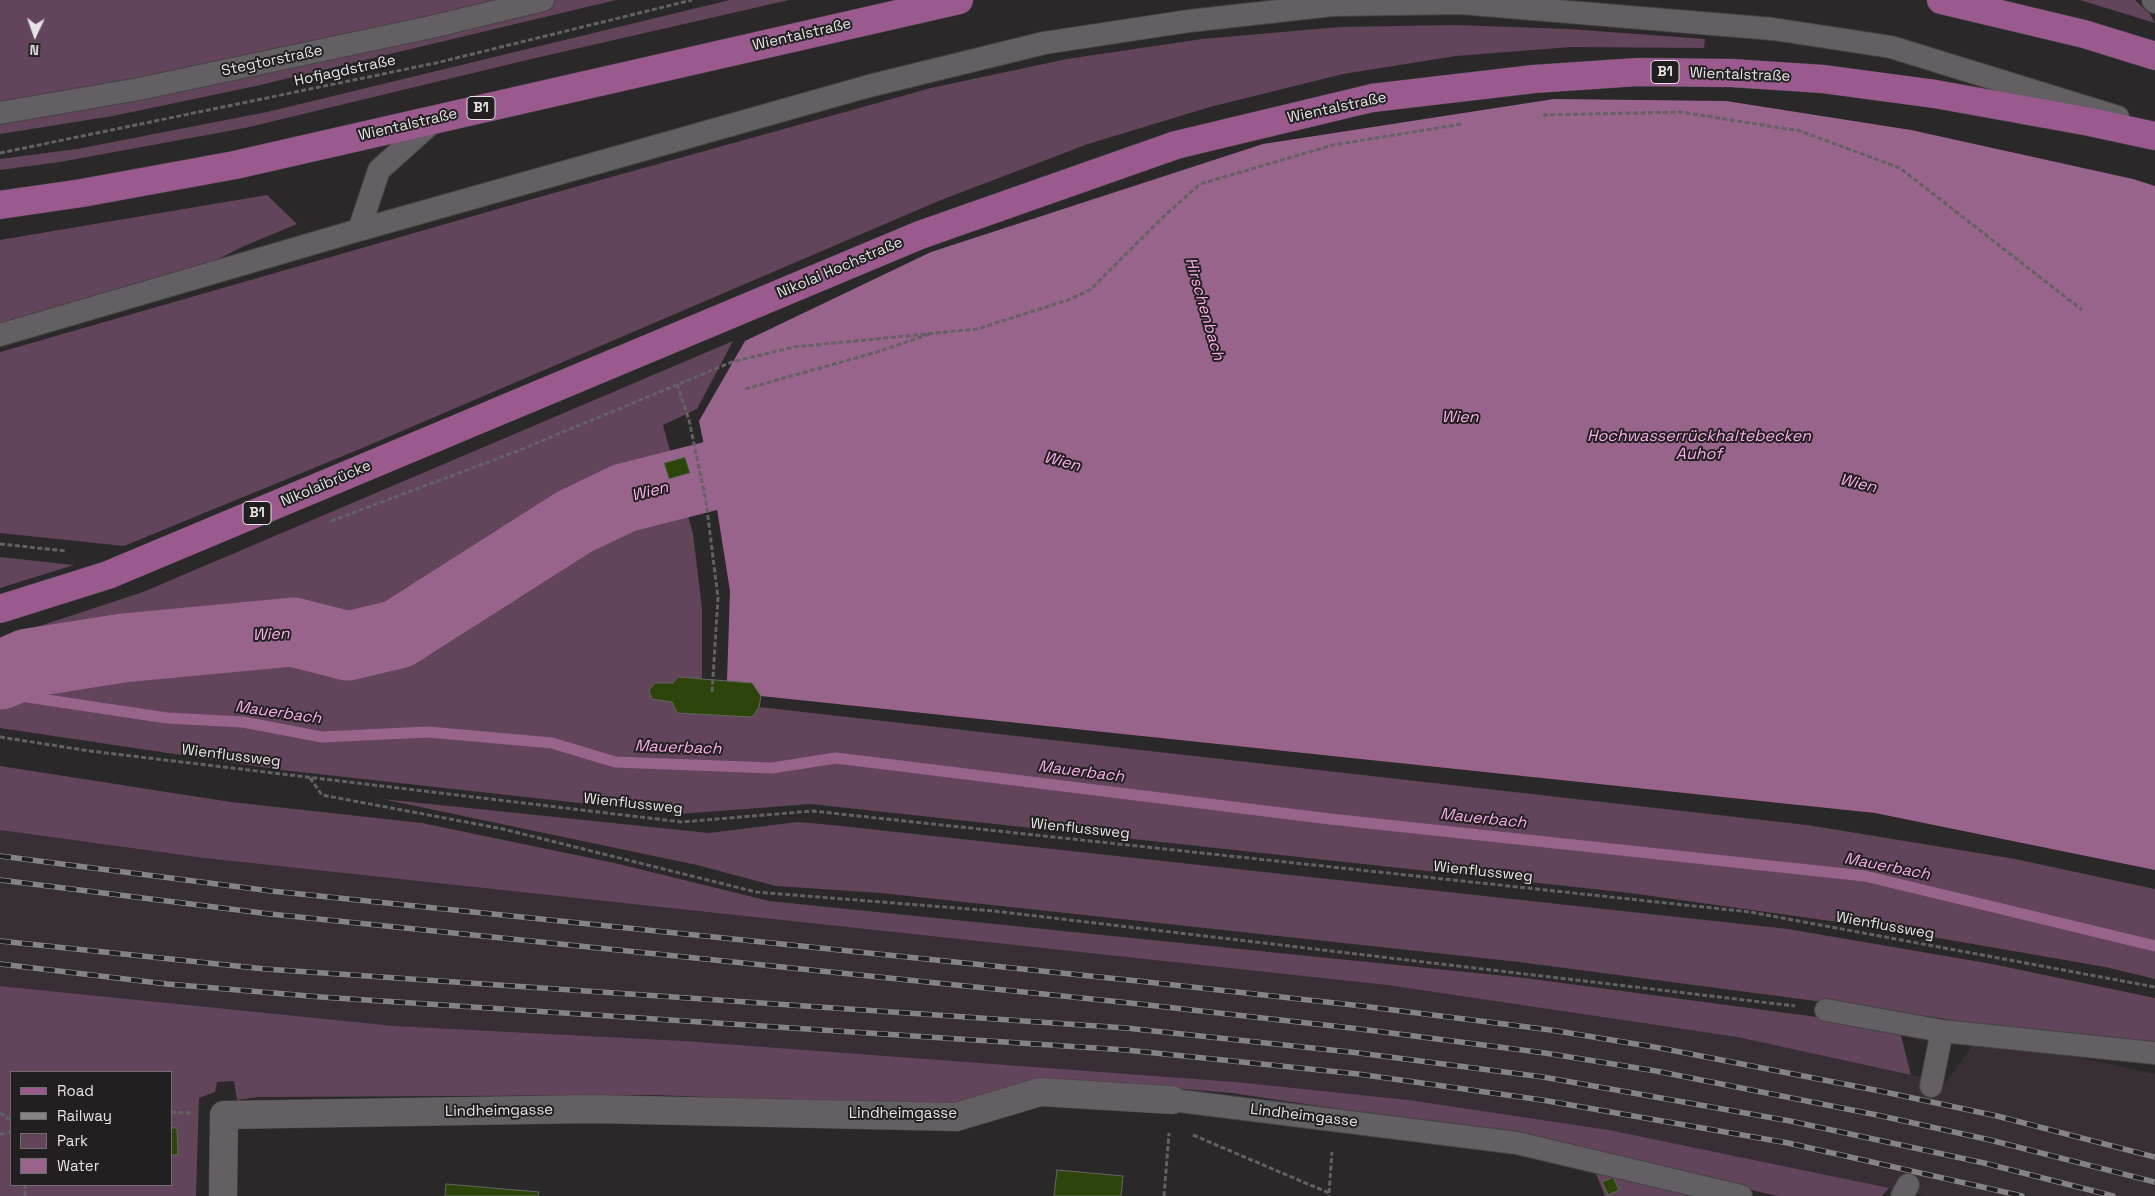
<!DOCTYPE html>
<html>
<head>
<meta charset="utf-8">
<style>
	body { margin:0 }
	#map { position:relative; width:2155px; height:1196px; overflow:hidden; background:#2b282a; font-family:"Space Grotesk",sans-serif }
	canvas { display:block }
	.legend { position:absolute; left:10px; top:1071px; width:162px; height:115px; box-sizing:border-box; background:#221f21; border:1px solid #706d6f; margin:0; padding:6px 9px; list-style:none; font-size:15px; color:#e5e3e5 }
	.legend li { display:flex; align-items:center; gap:10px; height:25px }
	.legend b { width:25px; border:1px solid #706d6f }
	.north { position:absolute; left:10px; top:10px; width:50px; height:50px; -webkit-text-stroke:4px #221f21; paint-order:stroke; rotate:183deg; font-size:14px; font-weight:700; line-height:20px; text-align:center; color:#e5e3e5 }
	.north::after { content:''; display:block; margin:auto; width:18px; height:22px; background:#e5e3e5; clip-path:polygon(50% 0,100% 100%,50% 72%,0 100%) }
</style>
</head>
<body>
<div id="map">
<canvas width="2155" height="1196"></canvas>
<ul class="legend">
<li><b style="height:6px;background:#9b5a8e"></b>Road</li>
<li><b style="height:6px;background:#858385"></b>Railway</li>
<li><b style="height:14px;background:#62445b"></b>Park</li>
<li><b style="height:14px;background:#99648c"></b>Water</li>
</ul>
<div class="north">N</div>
</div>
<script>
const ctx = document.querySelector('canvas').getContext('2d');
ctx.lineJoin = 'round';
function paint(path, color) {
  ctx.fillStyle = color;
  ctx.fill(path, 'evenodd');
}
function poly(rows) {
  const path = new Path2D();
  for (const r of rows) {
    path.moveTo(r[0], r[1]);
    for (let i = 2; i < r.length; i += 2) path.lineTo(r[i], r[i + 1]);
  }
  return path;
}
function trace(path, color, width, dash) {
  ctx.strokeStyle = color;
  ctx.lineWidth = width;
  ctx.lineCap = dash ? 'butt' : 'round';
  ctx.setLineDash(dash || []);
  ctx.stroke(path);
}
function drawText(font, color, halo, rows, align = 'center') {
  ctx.font = font + ' "Space Grotesk",sans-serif';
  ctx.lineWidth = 4;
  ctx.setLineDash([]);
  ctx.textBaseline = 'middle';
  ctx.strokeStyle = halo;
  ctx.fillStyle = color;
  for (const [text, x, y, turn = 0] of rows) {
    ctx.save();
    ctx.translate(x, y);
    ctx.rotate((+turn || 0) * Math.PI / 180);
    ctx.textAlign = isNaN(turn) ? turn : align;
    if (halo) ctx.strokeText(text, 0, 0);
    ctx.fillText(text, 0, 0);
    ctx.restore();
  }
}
paint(poly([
	[0,830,204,858,1387,985,1737,1037,1946,1083,1975,1042,2067,1055,2155,1074,2155,1196,1925,1196,1609,1130,1409,1100,1236,1082,685,1041,395,1026,0,986]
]), '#372f35');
paint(poly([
	[0,0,616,0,256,86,113,116,0,134],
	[730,0,789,0,527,60,245,128,60,162,0,170,0,159,77,149,267,112],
	[2080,0,2135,0,2150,14,2155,23],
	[1456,25,1569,29,1705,39,1704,48,1571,47,1456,56,1343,74,1210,107,1088,144,941,200,360,449,124,546,0,533,0,352,543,196,931,88,1067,59,1202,39,1340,27],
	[267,195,297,224,242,247,164,287,0,326,0,240],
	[733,341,697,409,663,425,693,534,702,609,702,679,678,677,673,683,655,683,649,690,652,699,672,702,677,713,752,717,759,707,1807,825,2015,859,2155,889,2155,979,2105,967,1881,928,1630,893,811,804,679,814,282,770,0,728,0,639,143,592],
	[0,557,74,565,0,588],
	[0,766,231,802,422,823,619,864,769,901,1525,978,1899,1028,1911,1075,1737,1037,1387,985,204,858,0,830],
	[382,799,709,833,798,822,832,825,1788,929,1992,964,2155,998,2155,1042,2068,1037,1884,1010,1519,962,881,893,776,886,697,865],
	[0,986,395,1026,685,1041,1236,1082,1409,1100,1609,1130,1889,1188,1882,1196,1777,1196,1519,1136,1232,1093,1097,1082,956,1107,654,1095,258,1097,237,1100,234,1081,217,1082,215,1092,199,1098,196,1196,0,1196],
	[11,1072,171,1072,171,1185,11,1185],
	[1594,1169,1702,1196,1605,1196]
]), '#62445b');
paint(poly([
	[1554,99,1726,101,1911,130,2133,179,2155,186,2155,870,1875,813,761,696,727,681,730,591,716,503,699,421,745,341,931,252,1263,144]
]), '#99648c');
trace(poly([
	[0,693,167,718,243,722,322,737,428,732,552,743,615,762,772,768,836,758,1330,819,1865,876,2155,946]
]), '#99648c', 11);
trace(poly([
	[0,675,28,663,123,648,293,632,348,646,398,634,574,522,624,498,738,469,805,462]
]), '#99648c', 69);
const building = poly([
	[685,457,690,473,669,479,664,463,685,457],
	[678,677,752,683,761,696,759,707,752,717,677,713,672,702,652,699,649,690,655,683,673,683,678,677],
	[171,1128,177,1128,178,1155,171,1155,171,1128],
	[1057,1170,1123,1176,1121,1196,1054,1196,1057,1170],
	[1613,1177,1619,1190,1608,1195,1602,1182,1613,1177],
	[446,1184,539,1192,538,1196,445,1196,446,1184]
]);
paint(building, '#2d450a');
trace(building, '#656663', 1);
const service = poly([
	[2153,0,2155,2],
	[0,113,139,89,431,27,543,0],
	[359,230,379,170,437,118],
	[0,335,359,230,869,86,1044,43,1189,21,1332,5,1461,3,1773,29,1891,47,2118,117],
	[1826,1010,1942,1031,2155,1053],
	[1931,1086,1942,1031],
	[1172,1100,1517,1143,1741,1196],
	[1902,1196,1908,1185]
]);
const minor = poly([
	[223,1196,224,1115,592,1109,956,1117,1040,1092,1172,1100]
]);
const primary = poly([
	[1941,0,2084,34,2155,56],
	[0,205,82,193,235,165,959,0],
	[509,407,920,235,1176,145,1372,98,1534,79,1638,72,1731,73,1823,79,1935,94,2090,122,2155,136]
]);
trace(service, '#464345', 24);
trace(minor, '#464345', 29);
trace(primary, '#464345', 29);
trace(poly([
	[1543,115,1681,112,1800,131,1900,168,2082,310],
	[0,153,436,63,692,0],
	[677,384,689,420,706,501,718,598,712,693],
	[745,389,877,352,930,334],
	[331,521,515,452,732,362,794,347,977,329,1068,300,1090,290,1162,218,1200,184,1333,145,1462,124],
	[0,544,67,551],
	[0,737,90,751,682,822,812,811,1750,912,2155,987],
	[310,778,322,795,503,829,756,892,994,911,1795,1006],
	[171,1112,191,1113],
	[0,1113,11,1120],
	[0,1134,11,1132],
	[1193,1135,1329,1193,1329,1196],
	[1329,1193,1332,1152],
	[25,1196,25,1185],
	[1164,1196,1169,1133]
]), '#636163', 3, [5, 2.5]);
trace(service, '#635f62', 22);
trace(minor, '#635f62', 28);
trace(primary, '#9b5a8e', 28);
const rail = poly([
	[0,856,271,891,1138,981,1362,1006,1551,1030,1660,1048,1880,1091,1997,1116,2155,1157],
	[0,880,270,914,1130,1003,1360,1029,1545,1053,1656,1071,1877,1115,1990,1140,2155,1182],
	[0,941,265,969,1126,1028,1359,1053,1543,1077,1790,1121,1984,1163,2113,1196],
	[0,964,167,984,321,997,1126,1050,1358,1074,1542,1100,1788,1143,2022,1196]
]);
trace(rail, '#858385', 5.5);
trace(rail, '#221f21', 4, [11]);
const primaryBridge = poly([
	[0,609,108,575,509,407]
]);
trace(primaryBridge, '#464345', 29, []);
trace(primaryBridge, '#9b5a8e', 28);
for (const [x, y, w] of [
	[1665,72,28],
	[481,108,28],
	[257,513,28]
]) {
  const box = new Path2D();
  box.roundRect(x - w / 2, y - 11.5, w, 23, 4);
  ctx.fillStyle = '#221f21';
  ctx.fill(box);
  trace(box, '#e5e3e5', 1);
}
drawText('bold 14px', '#e5e3e5', null, [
	["B1",1665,72],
	["B1",481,108],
	["B1",257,513]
]);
drawText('15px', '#e5e3e5', '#221f21', [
	["Wientalstraße",802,35,-13],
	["Stegtorstraße",272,61,-12],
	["Hofjagdstraße",345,71,-12],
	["Wientalstraße",1740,75,2],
	["Wientalstraße",1337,108,-12],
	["Wientalstraße",408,125,-13],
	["Nikolai Hochstraße",840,268,-23],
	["Nikolaibrücke",326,484,-23],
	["Wienflussweg",231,756,7],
	["Wienflussweg",633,804,6],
	["Wienflussweg",1080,829,6],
	["Wienflussweg",1483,872,6],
	["Wienflussweg",1885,926,10],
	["Lindheimgasse",499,1111,-1],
	["Lindheimgasse",903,1114],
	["Lindheimgasse",1304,1116,7]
]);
drawText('italic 16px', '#fcaee9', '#221f21', [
	["Hirschenbach",1204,309,74],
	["Wien",1460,418],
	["Hochwasserrückhaltebecken",1699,437],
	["Auhof",1699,455],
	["Wien",1062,462,15],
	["Wien",1858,484,13],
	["Wien",650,492,-14],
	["Wien",271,635,-3],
	["Mauerbach",278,713,8],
	["Mauerbach",678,748,2],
	["Mauerbach",1081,772,7],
	["Mauerbach",1483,819,6],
	["Mauerbach",1887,867,11]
]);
</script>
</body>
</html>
